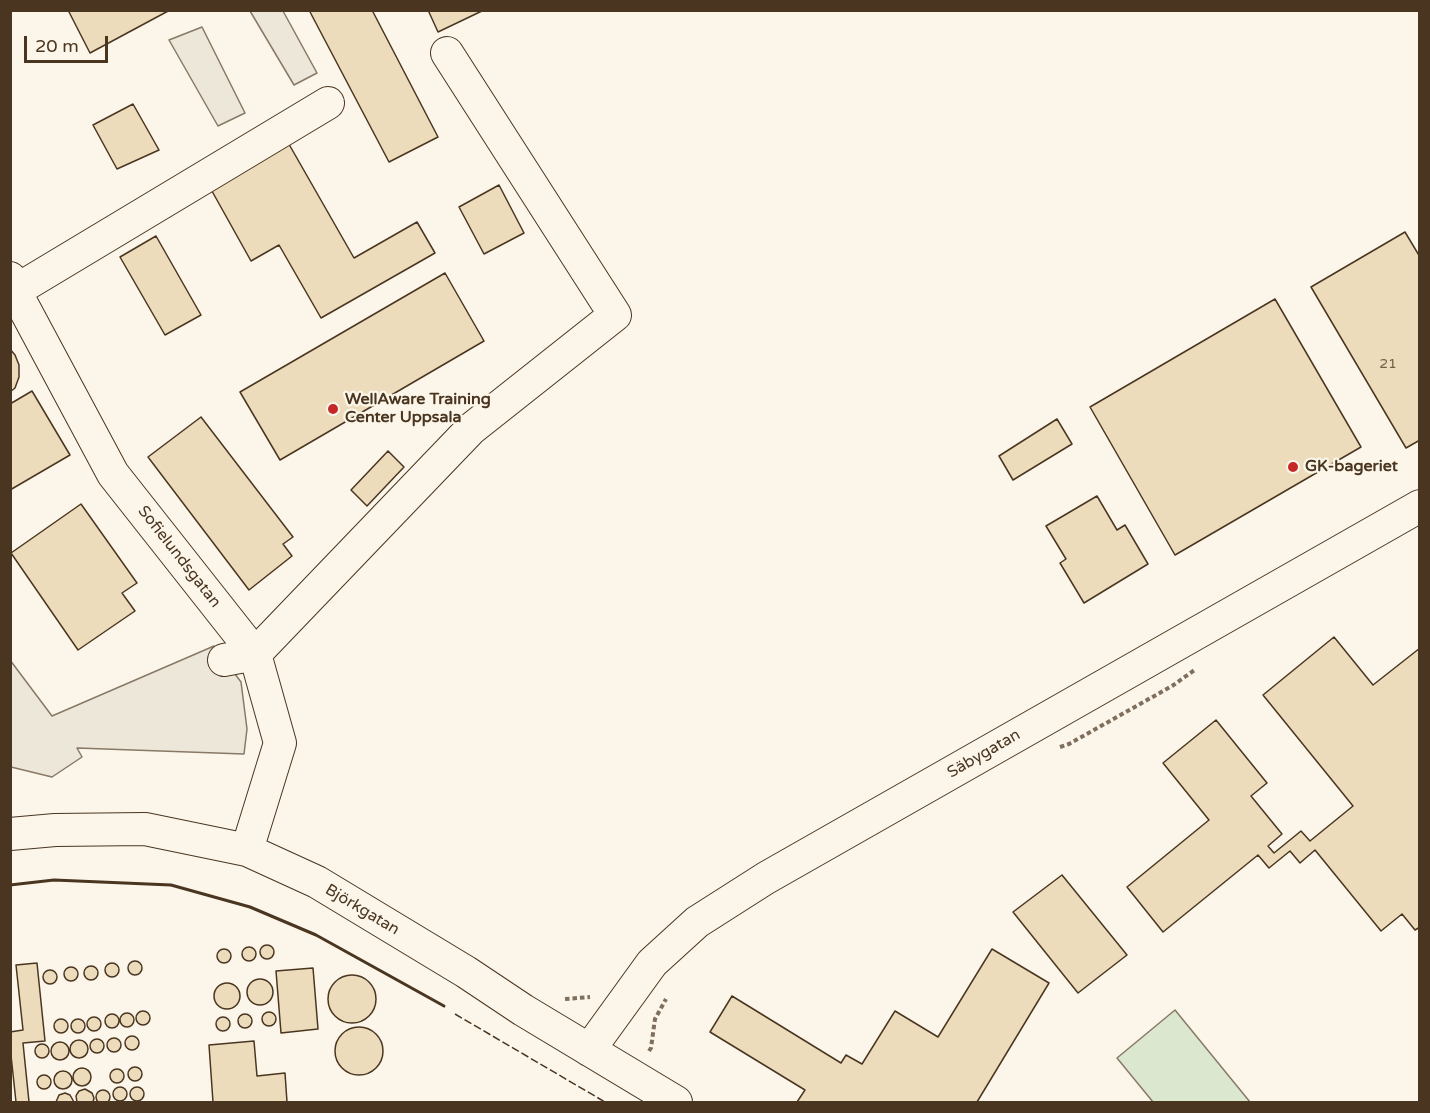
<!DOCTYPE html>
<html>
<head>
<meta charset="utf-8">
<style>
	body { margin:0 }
	#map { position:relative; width:1430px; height:1113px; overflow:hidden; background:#fbf6e9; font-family:"Varela Round",sans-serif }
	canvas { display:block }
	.frame { position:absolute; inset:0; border:12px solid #4a3520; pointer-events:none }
	.scale { position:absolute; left:24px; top:36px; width:84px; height:27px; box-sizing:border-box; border:3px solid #4a3520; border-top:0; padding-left:8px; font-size:18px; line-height:21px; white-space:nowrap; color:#4a3520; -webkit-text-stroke:4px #fbf6e9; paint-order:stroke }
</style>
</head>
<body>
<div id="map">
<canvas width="1430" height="1113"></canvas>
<div class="frame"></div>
<div class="scale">20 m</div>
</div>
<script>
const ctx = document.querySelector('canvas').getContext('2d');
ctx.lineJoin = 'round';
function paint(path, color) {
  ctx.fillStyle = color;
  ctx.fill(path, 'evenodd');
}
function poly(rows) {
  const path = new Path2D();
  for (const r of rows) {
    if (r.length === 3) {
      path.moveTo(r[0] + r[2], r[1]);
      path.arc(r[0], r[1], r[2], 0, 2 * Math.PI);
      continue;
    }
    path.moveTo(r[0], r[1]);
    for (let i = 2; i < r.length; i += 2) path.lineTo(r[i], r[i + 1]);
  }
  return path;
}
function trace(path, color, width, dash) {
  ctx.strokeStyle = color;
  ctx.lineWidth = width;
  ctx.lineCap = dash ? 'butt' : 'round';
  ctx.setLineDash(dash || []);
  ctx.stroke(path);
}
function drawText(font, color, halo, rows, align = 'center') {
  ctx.font = font + ' "Varela Round",sans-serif';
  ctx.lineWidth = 4.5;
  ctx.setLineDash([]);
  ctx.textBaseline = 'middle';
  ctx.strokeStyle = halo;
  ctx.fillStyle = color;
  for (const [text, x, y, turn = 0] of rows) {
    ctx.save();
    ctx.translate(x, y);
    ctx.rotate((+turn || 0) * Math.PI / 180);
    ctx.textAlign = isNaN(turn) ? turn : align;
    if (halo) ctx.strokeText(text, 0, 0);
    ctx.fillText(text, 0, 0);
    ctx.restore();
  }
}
const green = poly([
	[1175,1010,1250,1102,1153,1102,1117,1058,1175,1010]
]);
paint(green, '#dce7d0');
trace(green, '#887966', 1.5);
const parking = poly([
	[250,11,283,11,317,73,294,85,250,11],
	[202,27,245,113,218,126,169,40,202,27],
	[214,646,241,682,247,729,244,754,77,748,82,757,52,777,11,767,10,660,52,716,214,646]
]);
paint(parking, '#ede7d9');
trace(parking, '#887966', 1.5);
const building = poly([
	[68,10,170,10,90,53,68,10],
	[309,10,372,10,438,137,389,162,309,10],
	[428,10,484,10,438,32,428,10],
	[133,104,159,150,117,169,93,125,133,104],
	[286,139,354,258,417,222,435,253,321,318,279,245,251,261,208,184,286,139],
	[499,185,524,233,484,254,459,207,499,185],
	[1405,232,1420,257,1420,440,1406,448,1311,287,1405,232],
	[156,236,201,315,165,335,120,257,156,236],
	[445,273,484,341,280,460,240,392,445,273],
	[1275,299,1361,447,1175,555,1090,407,1275,299],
	[10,349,15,355,19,365,19,377,15,388,10,392,10,349],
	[32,391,70,455,10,490,10,404,32,391],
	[201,417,293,537,283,544,292,556,249,590,148,457,201,417],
	[1057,419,1072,444,1013,480,999,456,1057,419],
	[388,451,404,467,367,506,351,490,388,451],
	[1097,496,1117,530,1125,525,1148,564,1084,603,1060,563,1066,559,1046,526,1097,496],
	[81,504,137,583,122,593,135,611,78,650,11,553,81,504],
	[1334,637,1373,685,1420,648,1420,927,1415,930,1402,914,1381,931,1315,850,1300,863,1290,851,1269,868,1258,855,1163,932,1127,887,1209,820,1163,763,1216,720,1267,783,1251,796,1282,834,1268,846,1274,853,1301,831,1310,841,1353,806,1263,695,1334,637],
	[1062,875,1127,955,1078,993,1013,912,1062,875],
	[267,952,7],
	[249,954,7],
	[224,956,7],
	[992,949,1049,983,977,1102,797,1102,805,1090,710,1032,732,996,841,1063,846,1055,862,1064,895,1011,938,1037,992,949],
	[135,968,7],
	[112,970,7],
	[37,963,45,1041,23,1043,29,1102,16,1102,10,1046,10,1032,23,1030,16,965,37,963],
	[91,973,7],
	[71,974,7],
	[313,968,318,1029,281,1033,276,971,313,968],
	[50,977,7],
	[352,999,24],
	[260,992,13],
	[227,996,13],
	[143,1018,7],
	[269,1019,7],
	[127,1020,7],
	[112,1021,7],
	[245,1021,7],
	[223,1024,7],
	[94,1024,7],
	[61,1026,7],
	[78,1026,7],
	[359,1051,24],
	[132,1043,7],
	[114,1045,7],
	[97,1046,7],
	[79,1049,9],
	[254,1041,257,1076,285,1073,287,1102,213,1102,209,1045,254,1041],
	[60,1051,9],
	[42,1051,7],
	[135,1074,7],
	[82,1077,9],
	[117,1076,7],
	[63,1080,9],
	[44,1082,7],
	[137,1094,7],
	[120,1094,7],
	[85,1089,92,1093,94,1098,93,1102,77,1102,76,1096,77,1094,79,1091,85,1089],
	[103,1097,7],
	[65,1093,70,1095,74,1102,56,1102,59,1095,65,1093]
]);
paint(building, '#ecdcbc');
trace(building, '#4a3520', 1.5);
const minor = poly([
	[10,278,15,291,113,474,255,654,280,743,247,850],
	[15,291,328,103],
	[224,660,255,654,471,429,615,315,447,53],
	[10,834,55,830,145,829,247,850,317,882,466,972,523,1010,676,1102],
	[589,1050,652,963,697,922,766,878,1420,506]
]);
trace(minor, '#4a3520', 34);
trace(poly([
	[1060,747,1069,744,1172,686,1196,669],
	[565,999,590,997],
	[649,1051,651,1048,655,1019,666,999]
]), '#7f6f5c', 4, [4.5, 3]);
trace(minor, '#fbf6e9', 32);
trace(poly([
	[455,1014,605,1102]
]), '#4a3520', 1.5, [8, 3]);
trace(poly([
	[10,885,54,880,171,885,250,907,316,935,444,1006]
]), '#4a3520', 3);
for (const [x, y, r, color] of [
	[333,409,6,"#c62828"],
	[1293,467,6,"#c62828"]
]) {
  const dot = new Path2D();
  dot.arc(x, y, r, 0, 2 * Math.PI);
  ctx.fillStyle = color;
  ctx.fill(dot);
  trace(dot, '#fbf6e9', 2);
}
drawText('14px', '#725f47', null, [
	["21",1388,364]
]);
drawText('bold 16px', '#4a3520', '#fbf6e9', [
	["WellAware Training",345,400],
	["Center Uppsala",345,418],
	["GK-bageriet",1305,467]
], 'left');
drawText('16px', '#4a3520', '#fbf6e9', [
	["Sofielundsgatan",179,557,52],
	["Säbygatan",984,754,-30],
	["Björkgatan",362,910,31]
]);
</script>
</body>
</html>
